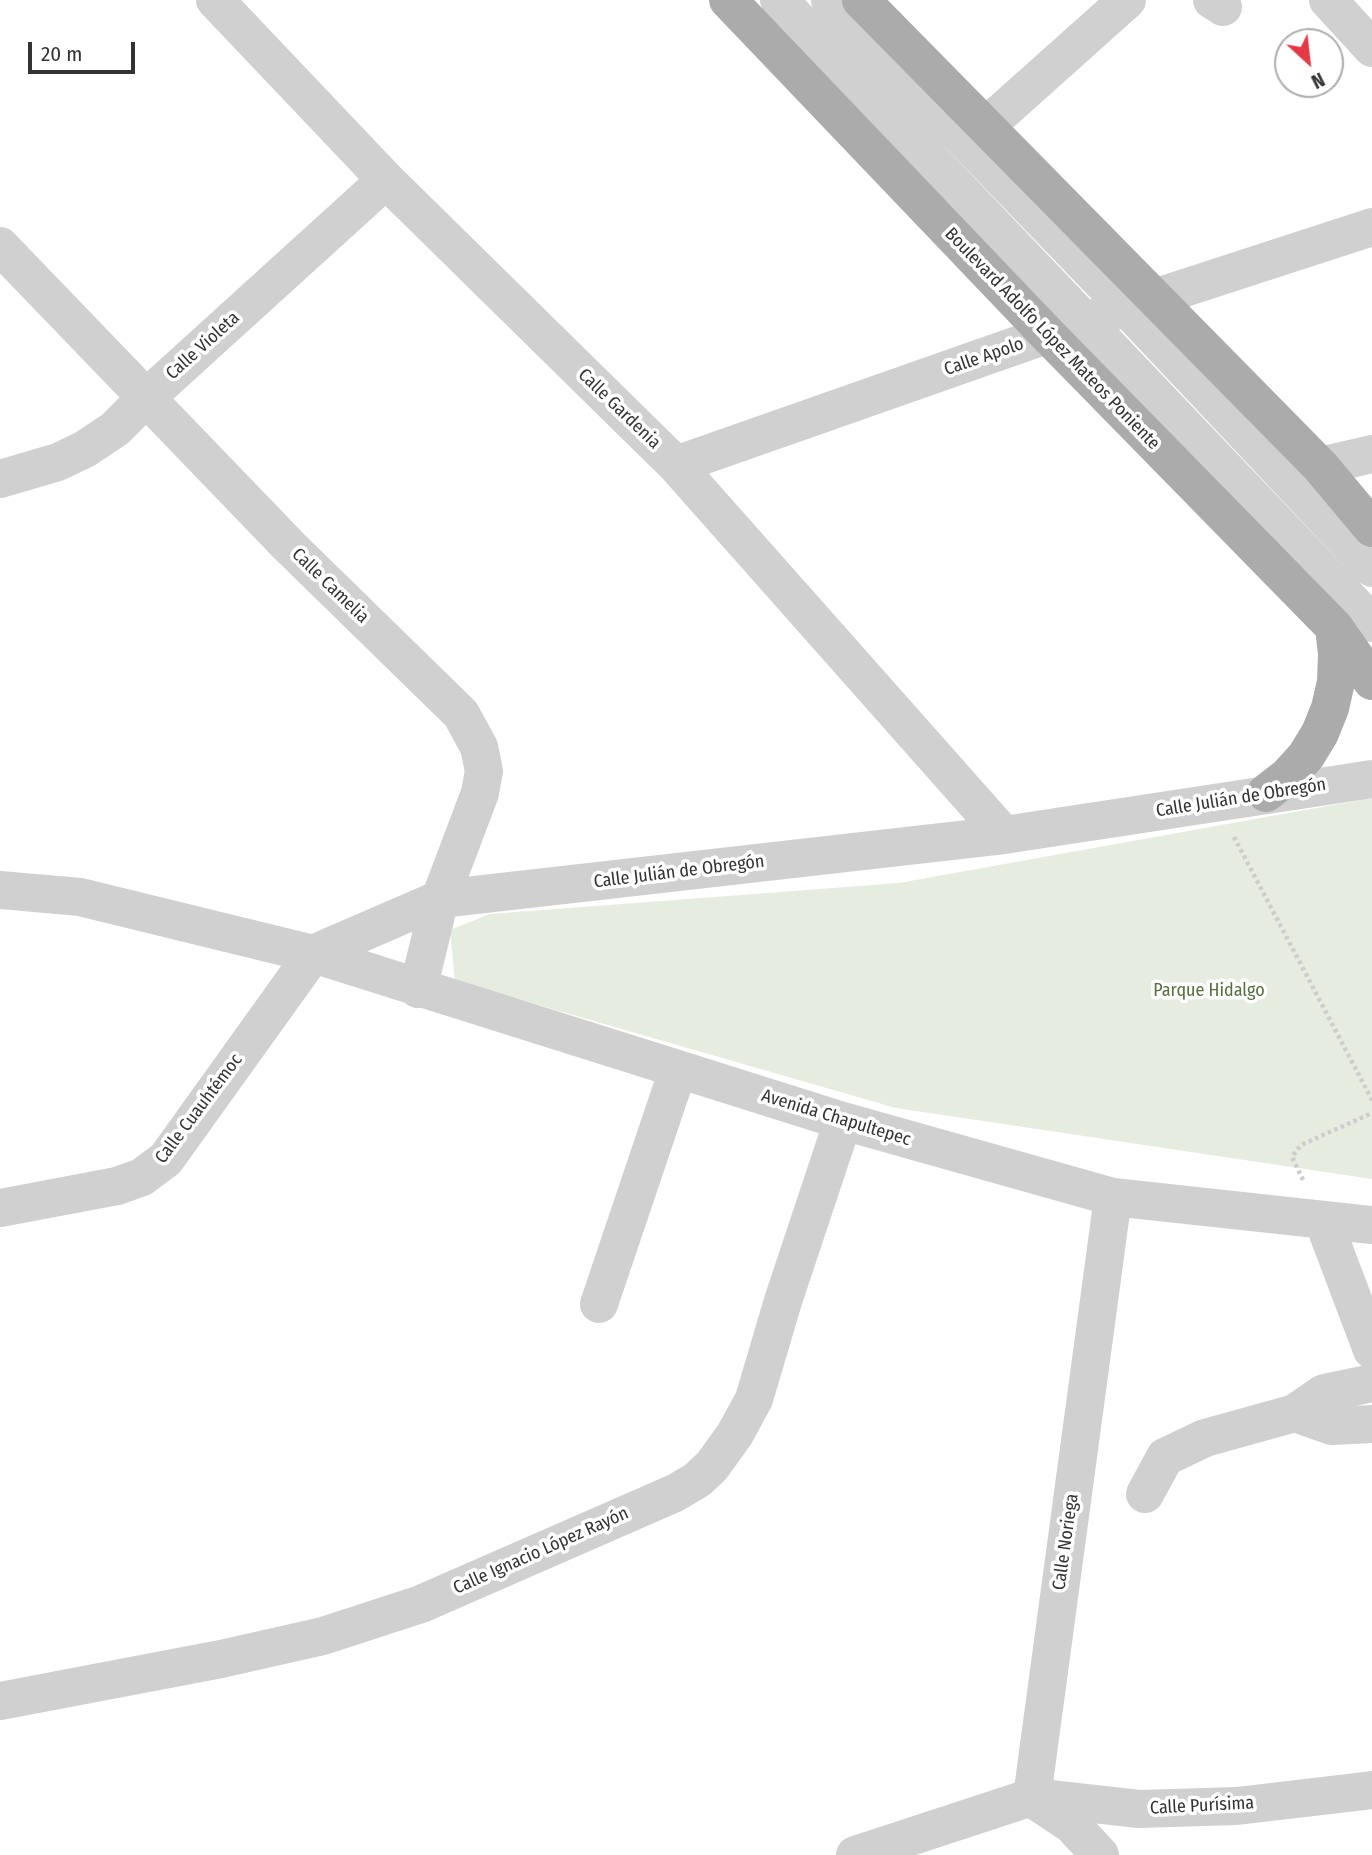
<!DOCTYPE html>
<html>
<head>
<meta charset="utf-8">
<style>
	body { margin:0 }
	#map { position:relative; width:1372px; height:1855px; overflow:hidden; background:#fff; font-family:"Fira Sans Condensed",sans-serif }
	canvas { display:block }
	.north { position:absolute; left:1274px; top:28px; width:70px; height:70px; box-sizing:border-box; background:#fff; border:2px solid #adadad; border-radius:50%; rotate:153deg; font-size:19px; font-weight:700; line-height:28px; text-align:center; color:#333 }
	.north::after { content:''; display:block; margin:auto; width:24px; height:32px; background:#e63946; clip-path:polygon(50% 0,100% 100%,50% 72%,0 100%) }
	.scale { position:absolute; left:28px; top:42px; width:107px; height:32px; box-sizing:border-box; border:4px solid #333; border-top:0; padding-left:9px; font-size:21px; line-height:24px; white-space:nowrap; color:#333; -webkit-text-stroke:5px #fff; paint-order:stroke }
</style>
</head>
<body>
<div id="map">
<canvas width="1372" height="1855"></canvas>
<div class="north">N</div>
<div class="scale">20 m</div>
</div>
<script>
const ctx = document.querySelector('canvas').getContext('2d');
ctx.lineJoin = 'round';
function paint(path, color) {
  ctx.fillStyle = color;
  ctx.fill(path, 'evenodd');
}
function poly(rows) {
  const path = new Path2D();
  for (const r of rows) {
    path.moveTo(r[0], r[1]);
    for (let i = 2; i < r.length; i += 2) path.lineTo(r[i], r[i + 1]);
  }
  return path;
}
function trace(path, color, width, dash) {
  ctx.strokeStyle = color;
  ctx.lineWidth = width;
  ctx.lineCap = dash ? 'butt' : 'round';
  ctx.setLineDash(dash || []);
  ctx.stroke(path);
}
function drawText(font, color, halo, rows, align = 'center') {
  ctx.font = font + ' "Fira Sans Condensed",sans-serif';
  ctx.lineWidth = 7;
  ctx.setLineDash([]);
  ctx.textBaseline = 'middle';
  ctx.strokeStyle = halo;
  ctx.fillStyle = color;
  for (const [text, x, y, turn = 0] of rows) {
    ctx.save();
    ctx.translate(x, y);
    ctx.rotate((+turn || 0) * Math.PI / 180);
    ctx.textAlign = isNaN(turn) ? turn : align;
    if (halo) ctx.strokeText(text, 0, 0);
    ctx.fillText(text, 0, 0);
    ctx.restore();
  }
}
paint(poly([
	[1372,798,1372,1179,896,1108,455,981,450,930,490,914,899,883]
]), '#e6ecdf');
trace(poly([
	[1234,837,1372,1100],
	[1303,1180,1292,1157,1301,1145,1372,1113]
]), '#cdcdcd', 4.5, [3.5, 3.5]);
trace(poly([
	[215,0,386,180,676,465,1004,835],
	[779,0,1372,623],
	[830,0,1126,307,1372,568],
	[1212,0,1223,7],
	[1328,0,1372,48],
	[985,127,1127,0],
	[0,246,289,546,461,714,479,747,484,771,480,793,440,899,418,989],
	[676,465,1126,307,1372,227],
	[1320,466,1372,454],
	[0,479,58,462,85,449,115,429,146,398,386,180],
	[0,890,80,897,313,954,843,1121,1113,1197,1372,1225],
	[313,954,440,899,1004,835,1372,779],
	[0,1208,117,1186,142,1177,166,1159,313,954],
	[1323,1220,1372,1350],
	[599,1304,678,1070],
	[1372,1383,1324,1393,1295,1413,1332,1426,1372,1424],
	[1145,1494,1165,1457,1205,1438,1295,1413],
	[0,1701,221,1659,323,1636,421,1604,675,1493,697,1480,712,1466,735,1434,754,1399,783,1301,843,1121],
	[1032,1797,1113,1197],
	[1033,1799,1072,1825,1100,1855],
	[855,1855,1032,1797,1139,1809,1237,1806,1372,1790]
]), '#d0d0d0', 38);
trace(poly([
	[728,0,1047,334,1334,627,1372,681],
	[861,0,1320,466,1372,528],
	[1266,793,1288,776,1306,756,1320,733,1330,708,1336,682,1337,654,1334,627]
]), '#ababab', 38);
drawText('18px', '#333', '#fff', [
	["Boulevard Adolfo López Mateos Poniente",1052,339,46],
	["Calle Violeta",203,346,-42],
	["Calle Apolo",984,357,-19],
	["Calle Gardenia",619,409,44],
	["Calle Camelia",330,586,44],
	["Calle Julián de Obregón",1241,798,-9],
	["Calle Julián de Obregón",679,872,-7],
	["Calle Cuauhtémoc",199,1109,-53],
	["Avenida Chapultepec",836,1118,17],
	["Calle Noriega",1066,1542,-82],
	["Calle Ignacio López Rayón",541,1551,-24],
	["Calle Purísima",1202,1806,-3]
]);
drawText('18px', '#56703f', '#fff', [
	["Parque Hidalgo",1209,991]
]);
</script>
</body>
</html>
